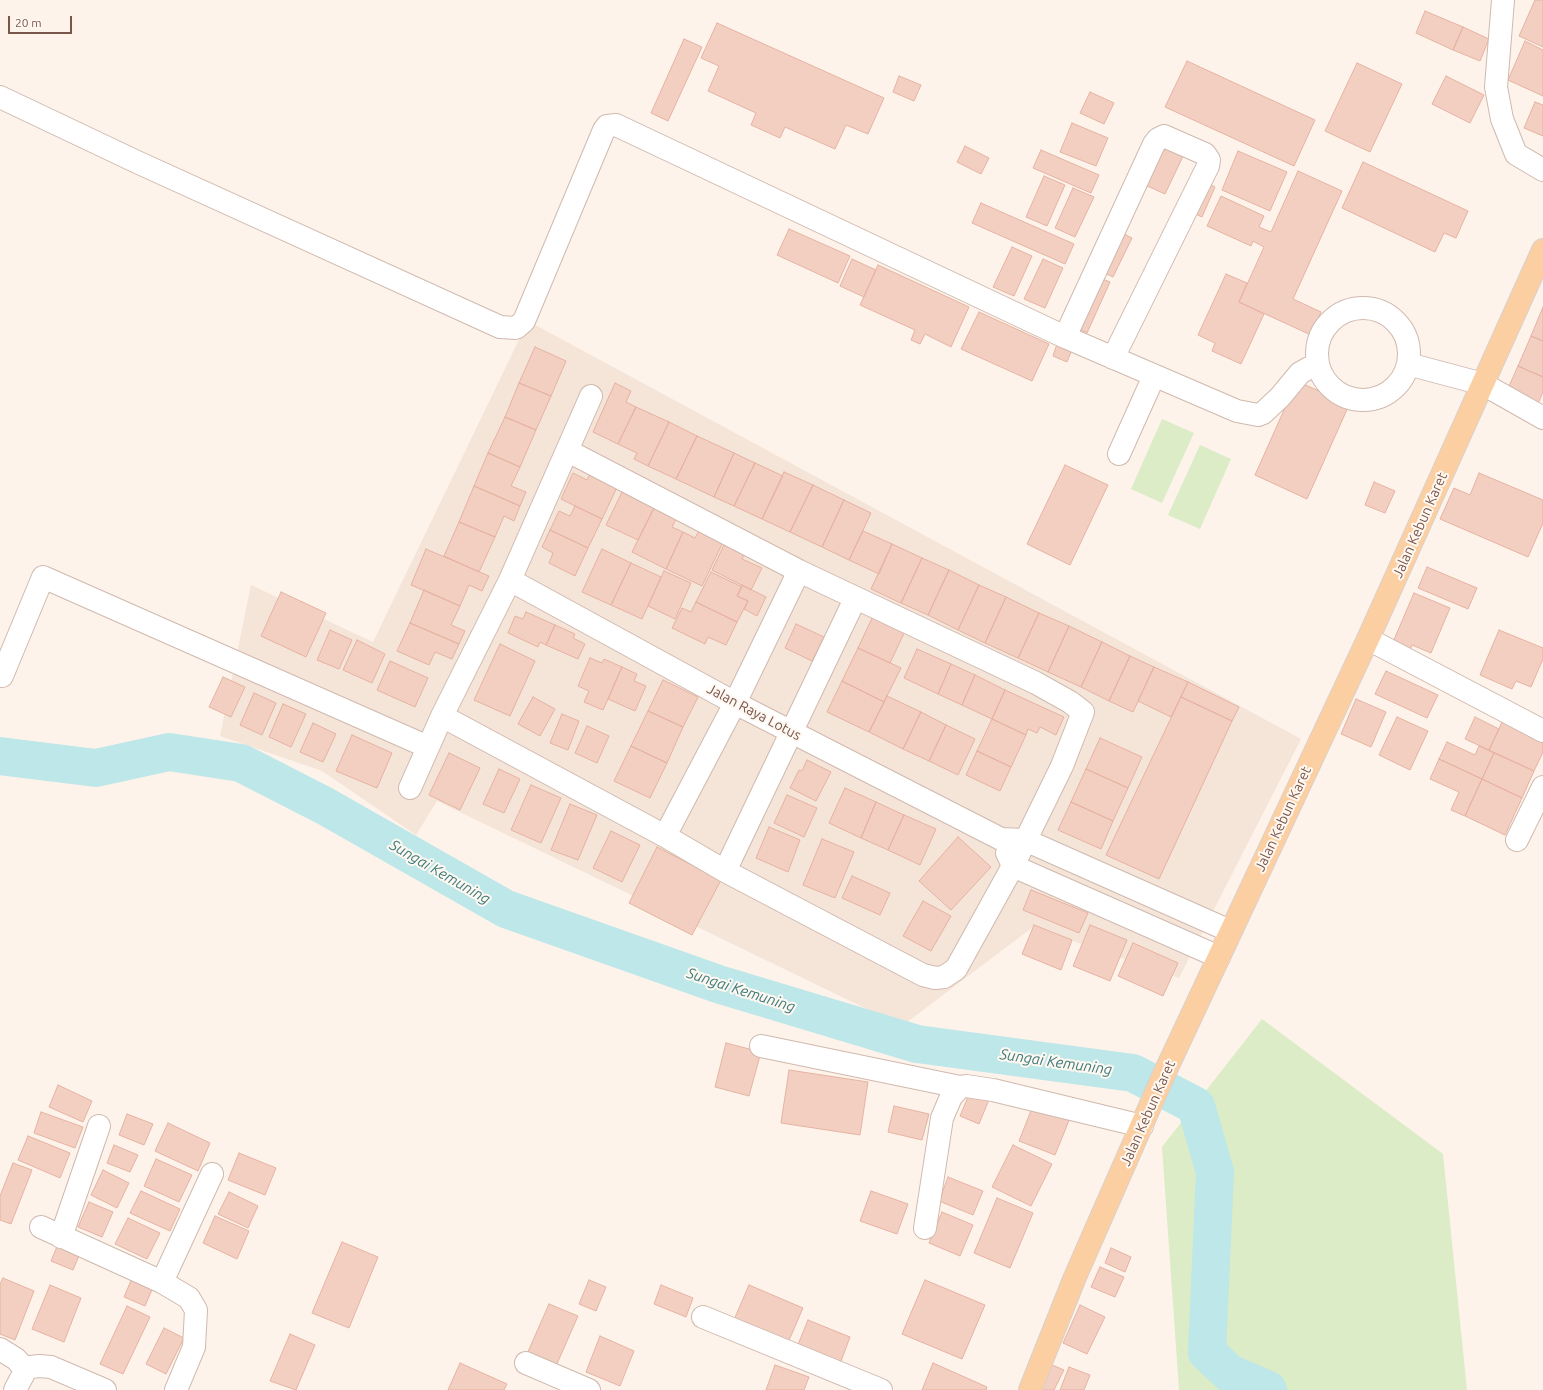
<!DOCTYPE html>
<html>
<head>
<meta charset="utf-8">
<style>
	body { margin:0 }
	#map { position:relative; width:1543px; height:1390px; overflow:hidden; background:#fdf3ea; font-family:Ubuntu,sans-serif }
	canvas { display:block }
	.scale { position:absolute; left:8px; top:16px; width:64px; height:18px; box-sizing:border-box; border:2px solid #79564c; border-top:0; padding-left:5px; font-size:12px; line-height:14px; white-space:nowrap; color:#79564c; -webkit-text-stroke:3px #fff8f1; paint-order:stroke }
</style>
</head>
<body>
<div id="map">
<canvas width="1543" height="1390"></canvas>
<div class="scale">20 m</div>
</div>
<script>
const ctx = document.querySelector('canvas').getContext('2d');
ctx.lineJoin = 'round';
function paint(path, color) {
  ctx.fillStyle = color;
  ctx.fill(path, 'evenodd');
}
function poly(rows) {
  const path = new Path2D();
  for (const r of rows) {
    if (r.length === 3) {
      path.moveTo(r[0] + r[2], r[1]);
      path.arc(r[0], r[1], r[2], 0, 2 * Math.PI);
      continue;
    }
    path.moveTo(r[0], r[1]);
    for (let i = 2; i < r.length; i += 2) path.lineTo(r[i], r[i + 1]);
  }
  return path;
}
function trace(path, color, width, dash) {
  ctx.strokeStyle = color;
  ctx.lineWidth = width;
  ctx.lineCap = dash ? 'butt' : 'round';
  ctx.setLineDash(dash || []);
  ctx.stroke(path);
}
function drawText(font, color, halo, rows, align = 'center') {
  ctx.font = font + ' Ubuntu,sans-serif';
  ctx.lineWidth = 4;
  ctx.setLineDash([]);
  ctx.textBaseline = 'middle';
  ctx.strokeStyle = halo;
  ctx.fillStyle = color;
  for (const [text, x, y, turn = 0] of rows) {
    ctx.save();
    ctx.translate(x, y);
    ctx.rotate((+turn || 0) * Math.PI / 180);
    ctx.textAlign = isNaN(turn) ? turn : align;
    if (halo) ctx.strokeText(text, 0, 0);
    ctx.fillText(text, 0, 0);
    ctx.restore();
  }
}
paint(poly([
	[528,321,1301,739,1179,978,1033,927,902,1026,437,801,416,835,322,771,220,736,251,585,373,642]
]), '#f5e4d8');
paint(poly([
	[1162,419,1194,433,1162,503,1131,489],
	[1200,445,1231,459,1200,529,1168,515],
	[1262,1019,1443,1154,1467,1390,1179,1390,1162,1147]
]), '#dbecc7');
trace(poly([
	[0,756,96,768,169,752,241,763,325,806,506,909,718,984,917,1044,1133,1073,1196,1106,1215,1172,1207,1352,1229,1373,1268,1390]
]), '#bde7e8', 38);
const building = poly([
	[1535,0,1543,0,1543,47,1519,36,1535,0],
	[1425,11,1463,27,1453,50,1416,33,1425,11],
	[717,23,884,98,868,134,846,125,835,149,785,127,780,138,751,125,756,113,708,91,719,66,701,58,717,23],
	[1463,27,1489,39,1480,61,1453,50,1463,27],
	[684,39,702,47,668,121,651,113,684,39],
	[1525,41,1543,50,1543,96,1508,80,1525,41],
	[1187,61,1315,120,1294,166,1165,107,1187,61],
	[1357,63,1402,84,1370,152,1325,131,1357,63],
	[899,76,921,85,914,101,893,92,899,76],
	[1446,76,1484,95,1470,123,1432,104,1446,76],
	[1090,92,1114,103,1104,124,1080,113,1090,92],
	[1535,102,1543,105,1543,136,1524,128,1535,102],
	[1072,123,1108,138,1096,166,1060,152,1072,123],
	[1164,140,1186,150,1165,194,1143,184,1164,140],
	[965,146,989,158,981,174,957,162,965,146],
	[1041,150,1099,175,1091,193,1033,168,1041,150],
	[1238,151,1287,172,1270,211,1222,190,1238,151],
	[1363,162,1468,211,1456,238,1444,233,1435,252,1342,208,1363,162],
	[1298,171,1342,191,1293,299,1321,312,1311,335,1239,302,1264,247,1253,241,1251,246,1207,226,1221,196,1264,216,1259,227,1271,232,1298,171],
	[1044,176,1065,185,1047,226,1026,217,1044,176],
	[1203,181,1215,187,1202,217,1189,211,1203,181],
	[1073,188,1094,197,1075,237,1055,228,1073,188],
	[981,203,1074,244,1065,264,972,223,981,203],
	[789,229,850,256,838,283,777,255,789,229],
	[1118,231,1132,238,1113,277,1099,270,1118,231],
	[1012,247,1032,256,1014,296,993,287,1012,247],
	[852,259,876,270,864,297,840,286,852,259],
	[1043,259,1063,268,1045,308,1024,299,1043,259],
	[878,265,969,307,951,347,925,334,920,344,911,340,915,330,860,305,878,265],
	[1226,274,1247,283,1239,302,1264,314,1241,364,1212,351,1215,343,1198,335,1226,274],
	[1095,276,1110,282,1087,333,1073,326,1095,276],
	[1543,307,1543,341,1531,336,1543,307],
	[979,312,1049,344,1032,381,961,349,979,312],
	[1531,336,1543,341,1543,377,1518,366,1531,336],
	[1058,341,1073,347,1067,362,1053,356,1058,341],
	[535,347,566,361,551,396,519,383,535,347],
	[1518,366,1543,377,1543,392,1536,408,1505,395,1518,366],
	[1297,381,1321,392,1323,387,1341,394,1338,400,1349,405,1307,499,1255,475,1297,381],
	[519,383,551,396,536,430,505,417,519,383],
	[615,383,631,391,626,402,636,407,618,444,593,432,615,383],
	[636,407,669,422,648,466,634,459,637,453,618,444,636,407],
	[505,417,536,430,520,467,488,453,505,417],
	[669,422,697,436,676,479,648,466,669,422],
	[697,436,734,453,714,497,676,479,697,436],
	[488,453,520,467,511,486,526,492,520,506,474,486,488,453],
	[734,453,755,463,734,506,714,497,734,453],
	[755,463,783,476,762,519,734,506,755,463],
	[1065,465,1108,485,1070,565,1027,544,1065,465],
	[592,471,619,483,602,519,561,499,573,473,587,480,592,471],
	[784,472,813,485,790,532,762,519,784,472],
	[1479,473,1543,500,1543,523,1528,557,1440,519,1454,488,1470,495,1479,473],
	[1374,482,1395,491,1385,513,1365,505,1374,482],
	[813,485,844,500,822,547,790,532,813,485],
	[474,486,520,506,514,521,504,516,495,537,459,522,474,486],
	[622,492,654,508,638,540,606,525,622,492],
	[844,500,871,513,849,560,822,547,844,500],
	[575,506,602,519,588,548,550,530,559,511,570,516,575,506],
	[654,508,676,519,672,527,683,532,666,569,632,552,654,508],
	[459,522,495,537,479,572,444,556,459,522],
	[550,530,588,548,575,576,549,563,553,553,542,547,550,530],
	[699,531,723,542,702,586,666,569,683,532,695,538,699,531],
	[863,531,892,544,879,574,849,560,863,531],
	[725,543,745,553,742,559,762,568,751,590,712,570,725,543],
	[892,544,922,558,901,603,871,589,892,544],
	[426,549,489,576,482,591,469,585,460,606,411,585,426,549],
	[602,549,631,563,611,605,582,592,602,549],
	[922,558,949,570,928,615,901,603,922,558],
	[631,563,661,577,642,619,611,605,631,563],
	[1427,567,1477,588,1468,609,1418,588,1427,567],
	[949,570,979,585,958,630,928,615,949,570],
	[664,571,691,583,675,619,648,606,664,571],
	[711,572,742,587,737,596,748,601,737,622,696,602,711,572],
	[742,585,766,597,757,616,744,609,748,601,737,596,742,585],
	[979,585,1006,597,985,643,958,630,979,585],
	[424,590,460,606,451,625,465,631,459,644,410,623,424,590],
	[281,592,326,613,306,657,261,636,281,592],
	[1414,593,1450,608,1431,653,1412,645,1410,650,1393,642,1414,593],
	[1006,597,1039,613,1018,658,985,643,1006,597],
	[696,602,737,622,726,645,708,637,705,644,672,628,682,608,691,612,696,602],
	[526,612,555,625,546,645,540,642,538,647,508,633,515,616,523,619,526,612],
	[1039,613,1069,626,1048,672,1018,658,1039,613],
	[874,614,906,629,890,663,858,648,874,614],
	[410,623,459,644,452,659,435,652,429,665,397,651,410,623],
	[796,624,824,637,812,661,785,648,796,624],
	[555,625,575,634,573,638,585,644,578,659,546,645,555,625],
	[1069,626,1102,642,1081,687,1048,672,1069,626],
	[330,630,352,640,339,669,317,660,330,630],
	[1499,630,1543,648,1543,659,1531,687,1516,681,1512,689,1480,675,1499,630],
	[357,640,385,654,372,683,343,670,357,640],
	[1102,642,1130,656,1109,701,1081,687,1102,642],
	[500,644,535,661,510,716,474,700,500,644],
	[858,648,901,668,884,702,842,681,858,648],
	[917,649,951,664,938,694,904,678,917,649],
	[1130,656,1154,667,1133,712,1109,701,1130,656],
	[590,658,602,663,604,659,622,667,603,710,584,702,589,691,578,686,590,658],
	[390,661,428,678,415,707,377,690,390,661],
	[951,664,975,675,962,705,938,694,951,664],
	[622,667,637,674,634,681,646,686,635,711,608,699,622,667],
	[1154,667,1188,682,1171,717,1138,701,1154,667],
	[1386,671,1438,695,1427,718,1375,694,1386,671],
	[975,675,1005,690,992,719,962,705,975,675],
	[223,677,245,687,231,717,209,707,223,677],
	[663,680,698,697,683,727,648,711,663,680],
	[842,681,884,702,869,732,827,712,842,681],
	[1188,682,1239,707,1232,721,1181,697,1188,682],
	[1005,690,1064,717,1056,735,1040,727,1037,733,1028,729,1026,735,992,719,1005,690],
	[254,693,276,703,262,735,240,725,254,693],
	[887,696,921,712,903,749,869,732,887,696],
	[533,697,555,709,540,736,518,724,533,697],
	[1181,697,1232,721,1159,879,1106,855,1181,697],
	[1356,699,1386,712,1371,747,1341,734,1356,699],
	[283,704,306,714,291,747,269,737,283,704],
	[648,711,683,727,667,763,631,746,648,711],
	[921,712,946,725,929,761,903,749,921,712],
	[562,714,579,721,568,750,550,743,562,714],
	[1397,717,1428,731,1410,770,1379,755,1397,717],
	[1475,717,1499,729,1489,750,1465,739,1475,717],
	[992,719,1026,735,1011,767,977,751,992,719],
	[1503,720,1543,738,1543,752,1534,771,1489,750,1503,720],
	[313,723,336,734,323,762,300,752,313,723],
	[946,725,975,739,958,775,929,761,946,725],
	[587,726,609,736,597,763,575,753,587,726],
	[352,735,392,753,377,788,336,771,352,735],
	[1100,738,1142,757,1128,788,1086,769,1100,738],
	[1447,742,1475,755,1479,746,1494,753,1482,779,1439,759,1447,742],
	[631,746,667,763,650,798,614,781,631,746],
	[977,751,1011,767,1000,791,966,775,977,751],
	[449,753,480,768,460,810,429,795,449,753],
	[1494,753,1534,771,1522,798,1482,779,1494,753],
	[1439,759,1482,779,1465,816,1451,810,1459,792,1430,779,1439,759],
	[807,760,831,772,816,801,790,788,799,770,802,771,807,760],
	[499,769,520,779,504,813,483,804,499,769],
	[1086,769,1128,788,1113,821,1071,802,1086,769],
	[1482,779,1522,798,1505,835,1465,816,1482,779],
	[531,785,561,798,541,843,511,830,531,785],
	[845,788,876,802,861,838,829,823,845,788],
	[787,795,817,808,804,837,774,823,787,795],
	[876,802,904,815,888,850,861,838,876,802],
	[1071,802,1113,821,1101,849,1058,830,1071,802],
	[570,804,597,815,578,860,551,850,570,804],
	[904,815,936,829,920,865,888,850,904,815],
	[769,827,800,840,788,872,756,858,769,827],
	[611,831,640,845,622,882,593,868,611,831],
	[958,837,991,867,951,910,919,881,958,837],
	[822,839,854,852,835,898,803,885,822,839],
	[657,847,721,880,692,935,629,903,657,847],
	[852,876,890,893,880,915,842,898,852,876],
	[1031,890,1088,913,1079,933,1023,910,1031,890],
	[923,901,951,916,931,951,903,936,923,901],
	[1034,925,1072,940,1061,970,1022,954,1034,925],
	[1090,925,1127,940,1110,981,1073,966,1090,925],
	[1133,943,1178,963,1163,996,1118,976,1133,943],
	[726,1043,761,1052,749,1096,715,1087,726,1043],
	[789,1070,868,1082,860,1135,781,1123,789,1070],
	[58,1085,92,1101,83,1122,49,1107,58,1085],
	[971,1090,990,1097,979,1124,960,1116,971,1090],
	[1034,1103,1070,1118,1055,1155,1019,1141,1034,1103],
	[894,1106,929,1114,922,1140,888,1132,894,1106],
	[41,1112,83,1127,75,1148,34,1133,41,1112],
	[127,1114,153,1124,144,1145,119,1135,127,1114],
	[168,1123,210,1143,198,1171,155,1151,168,1123],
	[28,1136,70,1153,60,1178,18,1160,28,1136],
	[114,1145,138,1155,130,1172,107,1163,114,1145],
	[1013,1145,1052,1164,1031,1206,992,1187,1013,1145],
	[239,1153,276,1168,265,1195,228,1180,239,1153],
	[156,1159,192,1175,179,1202,144,1186,156,1159],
	[13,1163,32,1170,11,1224,0,1220,0,1196,13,1163],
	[103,1170,129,1183,117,1208,91,1195,103,1170],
	[948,1177,983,1191,973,1215,939,1201,948,1177],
	[141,1191,180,1209,170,1231,130,1213,141,1191],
	[871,1191,908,1204,897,1234,860,1221,871,1191],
	[229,1192,258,1206,248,1228,218,1214,229,1192],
	[997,1198,1033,1213,1010,1268,974,1253,997,1198],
	[89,1202,113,1212,102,1237,78,1227,89,1202],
	[942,1212,973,1225,960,1256,929,1243,942,1212],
	[215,1216,249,1231,237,1259,203,1243,215,1216],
	[128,1218,160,1233,147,1259,115,1244,128,1218],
	[59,1242,81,1251,73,1270,51,1261,59,1242],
	[342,1242,378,1257,349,1328,312,1313,342,1242],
	[1111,1248,1131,1257,1125,1272,1105,1263,1111,1248],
	[1100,1267,1124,1277,1115,1297,1091,1287,1100,1267],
	[133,1276,154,1285,145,1306,124,1297,133,1276],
	[3,1278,34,1291,15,1340,0,1334,0,1284,3,1278],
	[589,1280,606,1287,596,1311,579,1304,589,1280],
	[925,1280,985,1305,962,1359,902,1334,925,1280],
	[50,1285,81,1298,64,1342,32,1329,50,1285],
	[661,1285,693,1298,686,1317,654,1304,661,1285],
	[749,1285,803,1308,787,1345,733,1322,749,1285],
	[549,1304,578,1316,556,1366,527,1354,549,1304],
	[1080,1305,1105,1317,1087,1354,1063,1343,1080,1305],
	[127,1306,150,1317,123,1374,100,1364,127,1306],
	[808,1320,850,1337,840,1364,797,1347,808,1320],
	[164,1328,184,1338,166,1374,146,1364,164,1328],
	[290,1334,315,1345,296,1390,270,1381,290,1334],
	[600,1336,634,1351,620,1386,586,1372,600,1336],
	[460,1363,507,1384,504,1390,448,1390,460,1363],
	[933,1363,987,1387,986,1390,922,1390,933,1363],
	[1050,1364,1064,1370,1054,1390,1038,1390,1050,1364],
	[775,1365,809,1377,804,1390,766,1390,775,1365],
	[1069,1367,1090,1375,1084,1390,1060,1390,1069,1367]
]);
paint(building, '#f3cfc1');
trace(building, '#e6b2a1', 1);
const minor = poly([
	[1503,0,1496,87,1502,119,1516,154,1543,170],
	[0,97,137,162,500,327,516,328,524,321,604,130,607,126,616,125,1065,337,1237,411,1258,415,1263,413,1280,397,1300,373,1309,368,1318,368],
	[1363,354,46],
	[1065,337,1154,144,1158,139,1164,136,1173,140,1205,154,1209,160,1208,166,1113,358],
	[1408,364,1483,384,1543,418],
	[1119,454,1154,376],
	[510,580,735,703,1001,839,1025,840,1230,931],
	[1368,639,1543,731],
	[2,676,43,577,428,747],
	[442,716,665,836,725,871,923,975,935,978,944,977,956,969,1013,866,1062,766,1083,712,1070,702,1036,683,799,571,568,451],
	[410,788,442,716,510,580,591,396],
	[665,836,735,703,799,571],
	[1517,840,1543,787],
	[1007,853,1013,866,1219,957],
	[725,871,855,599],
	[761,1046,960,1087],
	[41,1227,162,1282,189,1298,196,1310,194,1347,176,1390],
	[925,1228,942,1118,951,1097,960,1087,966,1086,993,1090,1142,1126],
	[61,1237,99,1126],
	[162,1282,212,1174],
	[703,1317,881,1390],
	[0,1349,16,1359,24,1368,23,1375,15,1390],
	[526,1363,589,1390],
	[24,1368,39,1366,51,1367,105,1390]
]);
const major = poly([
	[1030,1390,1075,1277,1165,1072,1368,639,1543,250]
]);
trace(minor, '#d0b9ae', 24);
trace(major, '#d9d0cd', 24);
trace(minor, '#fff', 22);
trace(major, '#fccfa2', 22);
drawText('14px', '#79564c', '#fff8f1', [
	["Jalan Kebun Karet",1420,525,-66],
	["Jalan Raya Lotus",754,712,28],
	["Jalan Kebun Karet",1283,819,-65],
	["Jalan Kebun Karet",1148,1113,-66]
]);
drawText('italic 15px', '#3e7c7e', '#fff8f1', [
	["Sungai Kemuning",440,872,30],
	["Sungai Kemuning",741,990,18],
	["Sungai Kemuning",1056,1062,8]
]);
</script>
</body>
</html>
